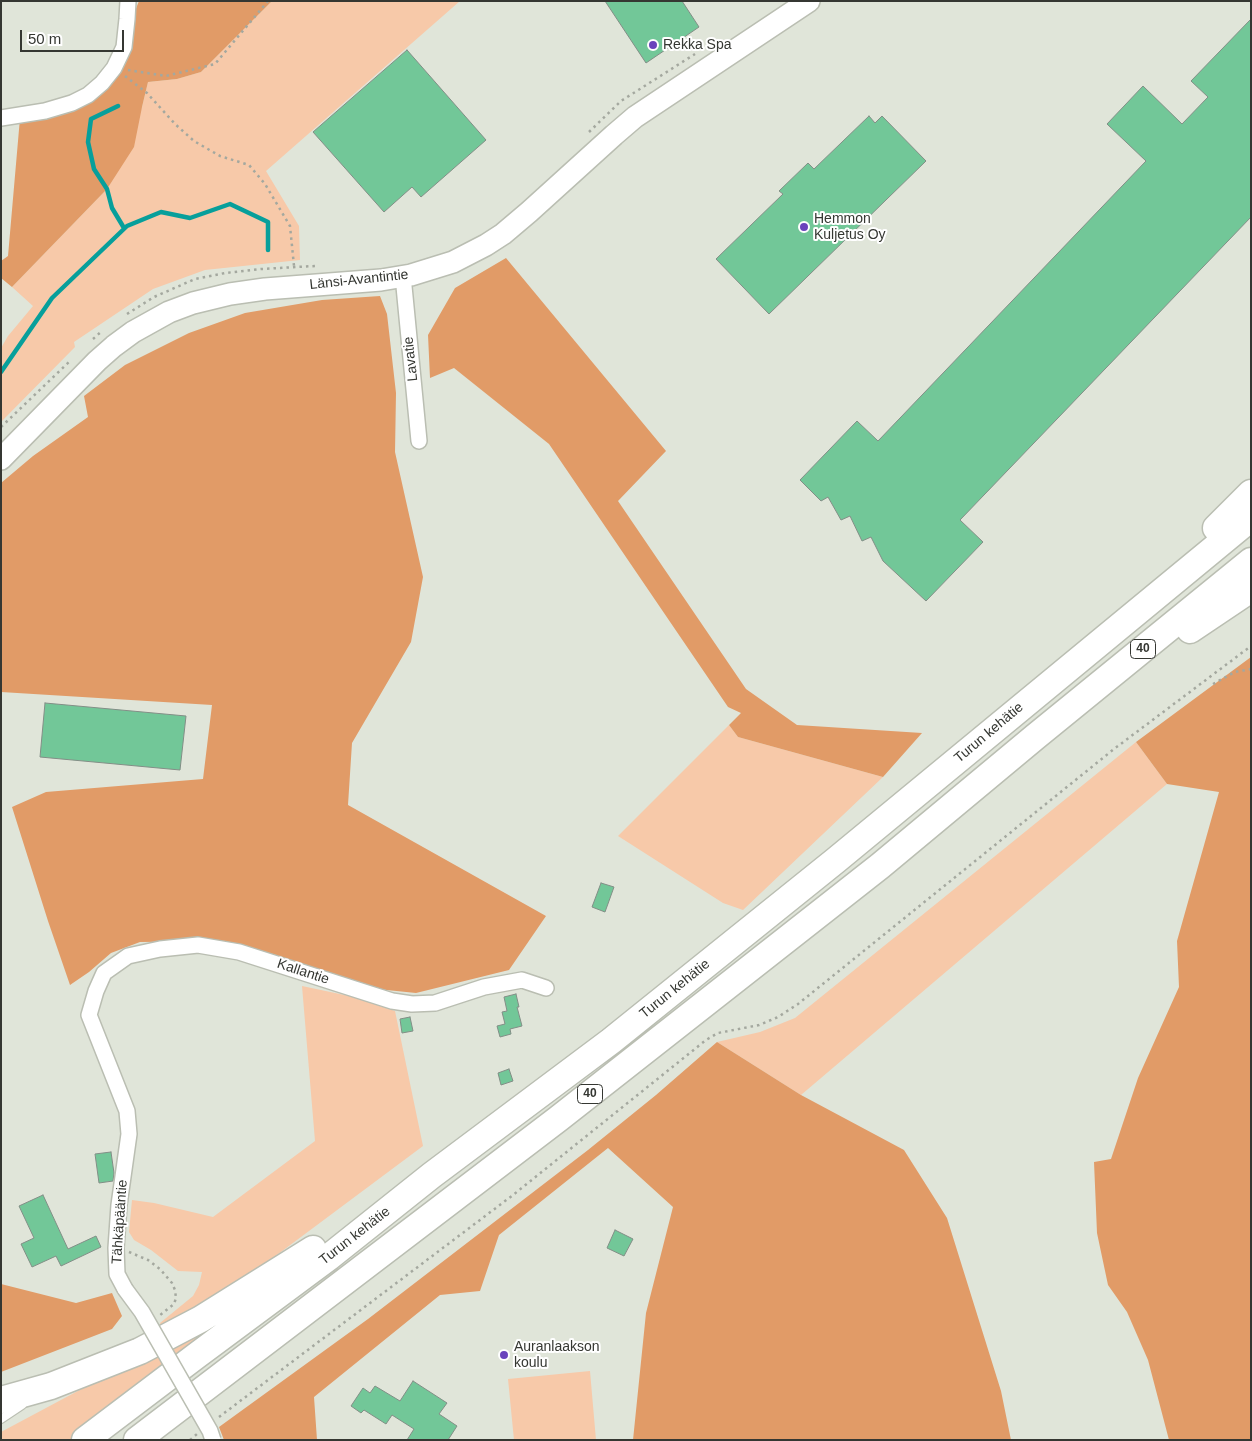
<!DOCTYPE html>
<html>
<head>
<meta charset="utf-8">
<style>
	body { margin:0 }
	#map { position:relative; width:1252px; height:1441px; overflow:hidden; background:#e0e5d9; font-family:Arial,sans-serif }
	canvas { display:block }
	.frame { position:absolute; inset:0; border:2px solid #353732; pointer-events:none }
	.scale { position:absolute; left:20px; top:30px; width:104px; height:22px; box-sizing:border-box; border:2px solid #353732; border-top:0; padding-left:6px; font-size:15px; line-height:18px; white-space:nowrap; color:#353732; -webkit-text-stroke:4px #fff; paint-order:stroke }
</style>
</head>
<body>
<div id="map">
<canvas width="1252" height="1441"></canvas>
<div class="frame"></div>
<div class="scale">50 m</div>
</div>
<script>
const ctx = document.querySelector('canvas').getContext('2d');
ctx.lineJoin = 'round';
function paint(path, color) {
  ctx.fillStyle = color;
  ctx.fill(path, 'evenodd');
}
function poly(rows) {
  const path = new Path2D();
  for (const r of rows) {
    path.moveTo(r[0], r[1]);
    for (let i = 2; i < r.length; i += 2) path.lineTo(r[i], r[i + 1]);
  }
  return path;
}
function trace(path, color, width, dash) {
  ctx.strokeStyle = color;
  ctx.lineWidth = width;
  ctx.lineCap = dash ? 'butt' : 'round';
  ctx.setLineDash(dash || []);
  ctx.stroke(path);
}
function drawText(font, color, halo, rows, align = 'center') {
  ctx.font = font + ' Arial,sans-serif';
  ctx.lineWidth = 4;
  ctx.setLineDash([]);
  ctx.textBaseline = 'middle';
  ctx.strokeStyle = halo;
  ctx.fillStyle = color;
  for (const [text, x, y, turn = 0] of rows) {
    ctx.save();
    ctx.translate(x, y);
    ctx.rotate((+turn || 0) * Math.PI / 180);
    ctx.textAlign = isNaN(turn) ? turn : align;
    if (halo) ctx.strokeText(text, 0, 0);
    ctx.fillText(text, 0, 0);
    ctx.restore();
  }
}
paint(poly([
	[272,1,460,1,266,171,299,226,300,260,205,270,153,289,74,342,75,347,1,422,1,348,8,336,33,306,12,287,107,189,142,107,148,82,177,79,201,72],
	[729,725,738,737,883,777,743,910,723,903,618,836],
	[1136,742,1167,784,801,1095,717,1042,760,1032,795,1018],
	[302,986,354,997,395,1011,423,1146,254,1272,163,1332,160,1323,193,1296,199,1285,202,1272,178,1271,151,1250,134,1240,129,1232,132,1200,154,1203,213,1217,315,1141],
	[269,1285,145,1384,70,1440,1,1440,1,1432,104,1377],
	[590,1371,596,1440,514,1440,508,1379]
]), '#f7c9a9');
paint(poly([
	[139,1,272,1,201,72,177,79,148,82,142,107,134,147,107,189,12,287,1,278,1,261,8,256,20,118,43,117,74,111,92,101,133,32,135,11],
	[506,258,666,451,618,501,746,689,797,725,922,733,883,777,738,737,729,725,741,713,728,707,549,444,454,368,430,378,428,335,455,288],
	[380,296,387,314,396,393,395,452,423,577,411,642,352,743,348,805,546,916,509,970,416,993,377,989,224,941,140,942,111,953,89,972,70,985,48,921,12,807,46,792,203,779,212,705,1,692,1,483,33,456,88,417,84,396,125,365,189,333,245,313,322,300],
	[1251,657,1251,1440,1169,1440,1148,1360,1127,1312,1108,1285,1097,1233,1094,1162,1111,1159,1138,1078,1179,987,1177,941,1219,792,1167,784,1136,742],
	[717,1042,801,1095,904,1150,947,1218,1001,1391,1011,1440,633,1440,646,1313,673,1207,608,1148,499,1235,480,1291,440,1295,314,1397,317,1440,224,1440,219,1427,368,1319,588,1150,656,1095],
	[1,1284,76,1303,112,1293,122,1316,112,1329,1,1372]
]), '#e19b67');
trace(poly([
	[118,106,91,119,88,142,94,169,107,189,112,208,124,228],
	[1,372,52,298,127,226,161,212,190,218,230,204,268,222,268,250]
]), '#079f9b', 4.5);
const building = poly([
	[605,1,682,1,699,27,646,63,605,1],
	[1251,19,1251,217,960,520,983,542,926,601,883,561,871,537,862,541,850,516,841,520,828,497,821,501,800,480,857,421,878,441,1146,161,1107,124,1143,86,1182,124,1208,97,1191,81,1251,19],
	[407,50,486,140,421,197,412,187,384,212,313,132,407,50],
	[869,116,875,123,882,116,926,161,769,314,716,259,783,194,779,191,808,163,814,169,869,116],
	[45,703,186,716,180,770,40,757,45,703],
	[601,883,614,887,605,912,592,907,601,883],
	[516,994,519,1007,517,1007,522,1026,510,1029,511,1034,500,1037,497,1026,505,1024,502,1012,507,1011,504,997,516,994],
	[410,1017,413,1031,402,1033,400,1019,410,1017],
	[509,1069,513,1081,501,1085,498,1073,509,1069],
	[111,1152,114,1173,113,1181,99,1183,95,1154,111,1152],
	[43,1195,68,1249,96,1236,101,1247,61,1266,56,1256,32,1267,21,1244,34,1238,19,1206,43,1195],
	[615,1230,633,1239,624,1256,607,1248,615,1230],
	[413,1381,447,1403,439,1414,457,1426,448,1440,407,1440,414,1429,392,1415,386,1424,364,1410,361,1413,351,1406,363,1388,370,1393,375,1386,400,1401,413,1381]
]);
paint(building, '#72c798');
trace(building, '#828e86', 1);
const lane = poly([
	[1,1419,22,1405]
]);
const street = poly([
	[1,118,45,111,72,103,88,95,102,83,114,68,124,47,127,19,128,1],
	[403,276,419,441],
	[125,1289,117,1274,116,1248,119,1205,129,1134,127,1111,89,1015,96,991,104,973,128,956,160,949,198,945,239,952,392,1001,412,1004,435,1003,484,987,522,980,546,988]
]);
const secondary = poly([
	[1,459,97,361,114,346,133,332,169,312,193,303,230,294,265,289,381,280,411,275,453,262,486,245,503,234,529,212,614,135,635,117,809,1]
]);
const highway = poly([
	[1216,528,1251,493],
	[1190,630,1251,589],
	[1,1400,51,1386,140,1351,201,1319,313,1249],
	[85,1440,196,1356,329,1257,432,1175,611,1041,835,861,1251,518],
	[137,1440,558,1119,880,866,1035,737,1251,561]
]);
trace(lane, '#babeb2', 10);
trace(street, '#babeb2', 18);
trace(secondary, '#babeb2', 24);
trace(highway, '#babeb2', 29);
trace(poly([
	[128,70,166,76,215,64,268,1],
	[125,76,147,93,175,124,194,141,220,156,249,165,265,184,290,226,294,266],
	[589,132,621,101,695,54],
	[127,314,154,297,195,279,225,273,261,269,315,266],
	[93,339,102,331],
	[1,427,71,360],
	[1213,684,1235,672,1251,669],
	[129,1252,148,1260,160,1269,172,1283,175,1290,176,1298,174,1304,159,1316],
	[219,1417,513,1195,706,1040,718,1033,759,1025,778,1017,798,1004,1114,749,1251,646],
	[190,1440,197,1434]
]), '#a4a89f', 2.5, [2.5, 4]);
trace(lane, '#fff', 8);
trace(street, '#fff', 15);
trace(secondary, '#fff', 21);
trace(highway, '#fff', 26);
const streetBridge = poly([
	[125,1289,142,1312,210,1431,213,1440]
]);
trace(streetBridge, '#babeb2', 18, []);
trace(streetBridge, '#fff', 15);
for (const [x, y, r, color] of [
	[653,45,5,"#6a43bc"],
	[804,227,5,"#6a43bc"],
	[504,1355,5,"#6a43bc"]
]) {
  const dot = new Path2D();
  dot.arc(x, y, r, 0, 2 * Math.PI);
  ctx.fillStyle = color;
  ctx.fill(dot);
  trace(dot, '#fff', 2);
}
for (const [x, y, w] of [
	[1143,649,25],
	[590,1094,25]
]) {
  const box = new Path2D();
  box.roundRect(x - w / 2, y - 9.5, w, 19, 4);
  ctx.fillStyle = '#fff';
  ctx.fill(box);
  trace(box, '#353732', 1);
}
drawText('bold 12px', '#353732', null, [
	["40",1143,649],
	["40",590,1094]
]);
drawText('14px', '#353732', '#fff', [
	["Rekka Spa",663,45],
	["Hemmon",814,219],
	["Kuljetus Oy",814,235],
	["Auranlaakson",514,1347],
	["koulu",514,1363]
], 'left');
drawText('14px', '#353732', '#fff', [
	["Länsi-Avantintie",359,280,-6],
	["Lavatie",411,359,-96],
	["Turun kehätie",989,733,-40],
	["Kallantie",303,972,18],
	["Turun kehätie",675,989,-39],
	["Tähkäpääntie",120,1222,-86],
	["Turun kehätie",355,1236,-38]
]);
</script>
</body>
</html>
